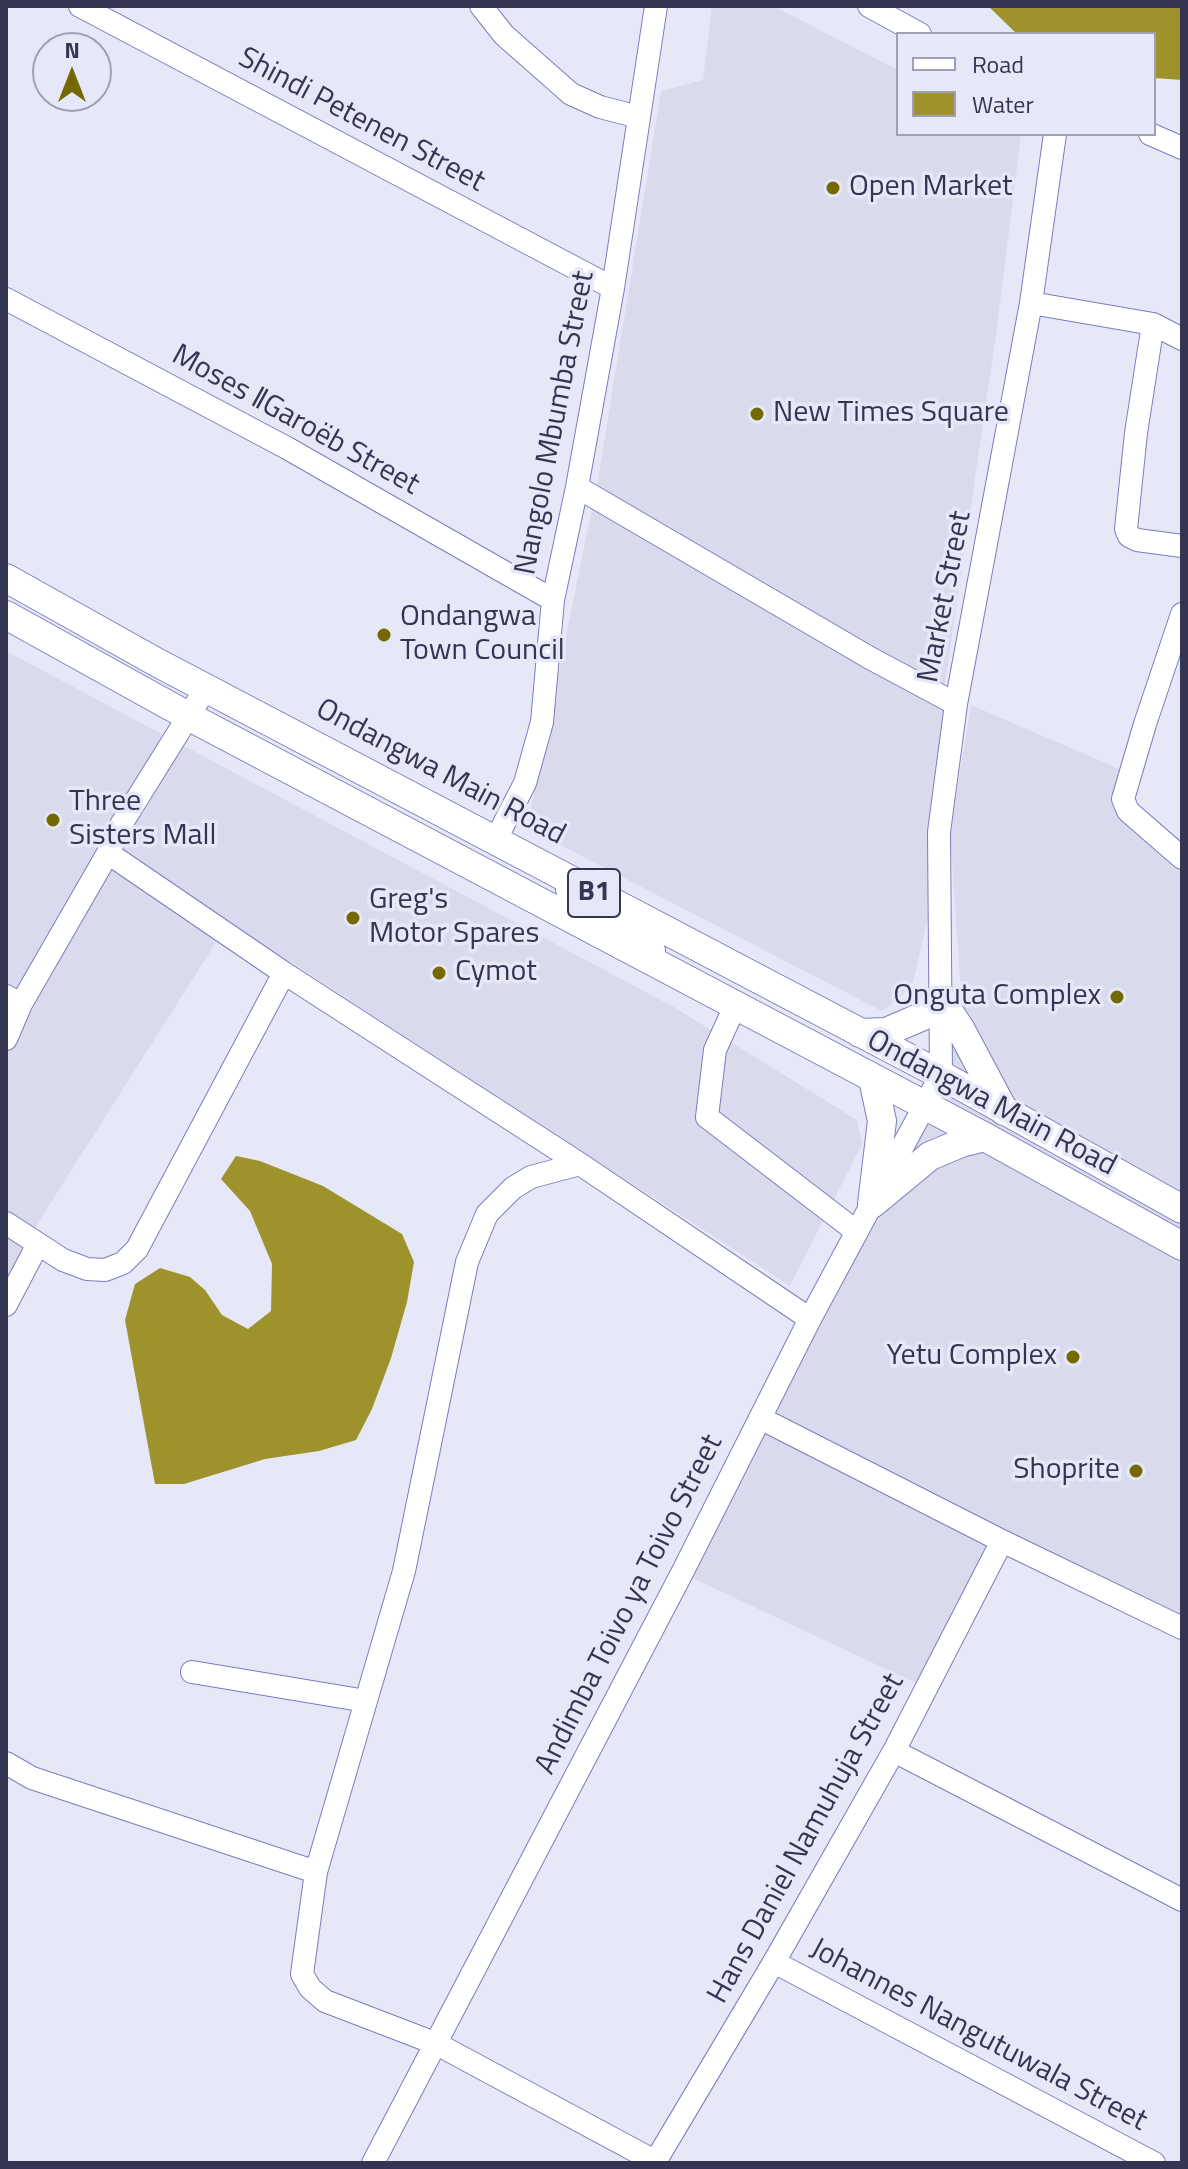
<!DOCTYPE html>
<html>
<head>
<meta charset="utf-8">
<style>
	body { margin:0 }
	#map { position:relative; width:1188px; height:2169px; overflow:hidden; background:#e7e8f7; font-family:"Titillium Web",sans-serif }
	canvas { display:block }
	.frame { position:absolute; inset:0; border:8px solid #343552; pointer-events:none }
	.legend { position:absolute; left:896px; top:32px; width:260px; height:104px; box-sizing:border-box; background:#e7e8f7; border:2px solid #9fa0b5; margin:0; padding:10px 14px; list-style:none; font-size:24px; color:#343552 }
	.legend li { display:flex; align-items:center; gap:16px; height:40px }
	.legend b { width:40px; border:2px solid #9fa0b5 }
	.north { position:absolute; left:32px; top:32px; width:80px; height:80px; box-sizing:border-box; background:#e7e8f7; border:2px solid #9fa0b5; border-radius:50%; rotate:0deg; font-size:22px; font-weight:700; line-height:32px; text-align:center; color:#343552 }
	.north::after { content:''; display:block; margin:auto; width:28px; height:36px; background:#746900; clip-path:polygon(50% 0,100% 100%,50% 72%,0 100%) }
</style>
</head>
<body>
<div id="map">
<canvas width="1188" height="2169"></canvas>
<div class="frame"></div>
<ul class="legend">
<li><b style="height:10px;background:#fff"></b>Road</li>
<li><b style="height:22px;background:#9e922d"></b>Water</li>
</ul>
<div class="north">N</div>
</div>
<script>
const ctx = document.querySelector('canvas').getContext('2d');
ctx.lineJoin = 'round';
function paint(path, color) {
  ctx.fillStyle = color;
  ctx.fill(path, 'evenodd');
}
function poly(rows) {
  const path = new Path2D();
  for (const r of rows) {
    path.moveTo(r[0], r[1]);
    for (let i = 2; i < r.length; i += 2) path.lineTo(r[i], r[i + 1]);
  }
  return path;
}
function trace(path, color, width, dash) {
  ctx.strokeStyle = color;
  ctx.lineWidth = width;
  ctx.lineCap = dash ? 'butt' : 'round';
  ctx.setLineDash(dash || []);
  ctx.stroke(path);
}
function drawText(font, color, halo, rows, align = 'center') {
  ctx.font = font + ' "Titillium Web",sans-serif';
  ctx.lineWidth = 7;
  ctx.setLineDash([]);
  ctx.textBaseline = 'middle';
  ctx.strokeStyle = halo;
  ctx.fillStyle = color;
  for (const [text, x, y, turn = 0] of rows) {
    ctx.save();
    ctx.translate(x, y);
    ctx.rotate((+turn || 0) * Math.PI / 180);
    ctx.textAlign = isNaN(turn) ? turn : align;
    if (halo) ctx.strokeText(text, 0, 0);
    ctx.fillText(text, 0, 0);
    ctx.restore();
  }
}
paint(poly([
	[712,6,773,6,898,70,898,134,1021,134,996,335,945,683,930,909,912,987,882,1011,527,828,598,479,661,91,703,80],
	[6,651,672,1006,857,1120,862,1144,790,1286,229,922,41,1218,6,1284],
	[971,705,1131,774,1123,799,1182,858,1182,1628,1003,1541,926,1688,682,1573,941,1075,961,993,950,833]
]), '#d9daeb');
paint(poly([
	[988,6,1182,6,1182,80,1154,78,1154,34,1017,34],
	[236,1156,260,1161,323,1186,402,1234,414,1262,407,1302,391,1358,372,1409,356,1440,319,1451,265,1459,184,1484,155,1484,125,1320,135,1284,160,1268,190,1277,205,1290,222,1315,248,1329,271,1311,272,1264,250,1211,221,1179]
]), '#9e922d');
const minor = poly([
	[80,6,613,288],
	[481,6,504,35,571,94,600,107,639,117],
	[869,6,920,34],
	[1150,134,1182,148],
	[6,299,287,448,553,600],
	[1031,303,1153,324,1136,433,1126,529,1129,536,1137,540,1182,546],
	[1153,324,1182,339],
	[577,487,870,658,956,704],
	[1182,614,1145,724,1123,799,1128,811,1182,858],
	[206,688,122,823,108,853,284,973,580,1164,810,1319],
	[506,848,495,841,525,783,542,722,553,600,577,487,613,288,656,6],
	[567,890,654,950],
	[6,996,21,1004,6,1039],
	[722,997,735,1006,715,1050,707,1117,857,1232],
	[21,1004,108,853],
	[580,1164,531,1177,513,1188,487,1214,467,1262,404,1571,316,1872,302,1974,310,1988,325,2001,437,2044,658,2163],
	[6,1223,63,1260,87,1269,105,1270,123,1263,137,1249,284,973],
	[6,1305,38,1244],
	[760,1418,1002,1541,1182,1628],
	[192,1672,366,1701],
	[894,1751,1182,1900],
	[6,1763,32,1778,316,1872],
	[774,1962,1154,2163],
	[655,2162,774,1962,894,1751,1002,1541],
	[373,2163,682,1573,810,1319,941,1075,939,832,956,704,1031,303,1055,134]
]);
const major = poly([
	[6,578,158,663,941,1075,1182,1209],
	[6,615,188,716,985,1137,1182,1246],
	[860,1033,886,1032,921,1017,940,998,961,1030,1004,1111],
	[872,1204,930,1156,961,1143,985,1137],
	[872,1204,882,1121,873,1079]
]);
trace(minor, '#7b7cc0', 24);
trace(major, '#7b7cc0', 30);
trace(minor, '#fff', 22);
trace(major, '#fff', 28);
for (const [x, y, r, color] of [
	[833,188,8,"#746900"],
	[757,414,8,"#746900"],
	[384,635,8,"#746900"],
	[53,820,8,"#746900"],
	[353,918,8,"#746900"],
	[439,973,8,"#746900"],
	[1117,997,8,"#746900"],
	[1073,1357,8,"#746900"],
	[1136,1471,8,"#746900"]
]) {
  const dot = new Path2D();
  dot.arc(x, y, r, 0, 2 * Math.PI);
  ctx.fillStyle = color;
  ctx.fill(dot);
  trace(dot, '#e7e8f7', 3);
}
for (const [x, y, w] of [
	[594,893,52]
]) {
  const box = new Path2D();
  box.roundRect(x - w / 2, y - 24, w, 48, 6);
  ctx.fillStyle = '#e7e8f7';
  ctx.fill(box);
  trace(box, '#343552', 2);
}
drawText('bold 28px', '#343552', null, [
	["B1",594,893]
]);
drawText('30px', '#343552', '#e7e8f7', [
	["Shindi Petenen Street",361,121,28],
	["Moses ǁGaroëb Street",295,421,29],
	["Nangolo Mbumba Street",556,423,-79],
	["Market Street",946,597,-79],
	["Ondangwa Main Road",440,773,28],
	["Ondangwa Main Road",991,1104,28],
	["Andimba Toivo ya Toivo Street",630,1605,-63],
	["Hans Daniel Namuhuja Street",807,1839,-61],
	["Johannes Nangutuwala Street",978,2036,28]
]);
drawText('30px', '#343552', '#e7e8f7', [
	["Open Market",849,188],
	["New Times Square",773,414],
	["Ondangwa",400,618],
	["Town Council",400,652],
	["Three",69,803],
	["Sisters Mall",69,837],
	["Greg's",369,901],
	["Motor Spares",369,935],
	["Cymot",455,973],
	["Onguta Complex",1101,997,"right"],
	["Yetu Complex",1057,1357,"right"],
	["Shoprite",1120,1471,"right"]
], 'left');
</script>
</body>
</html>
